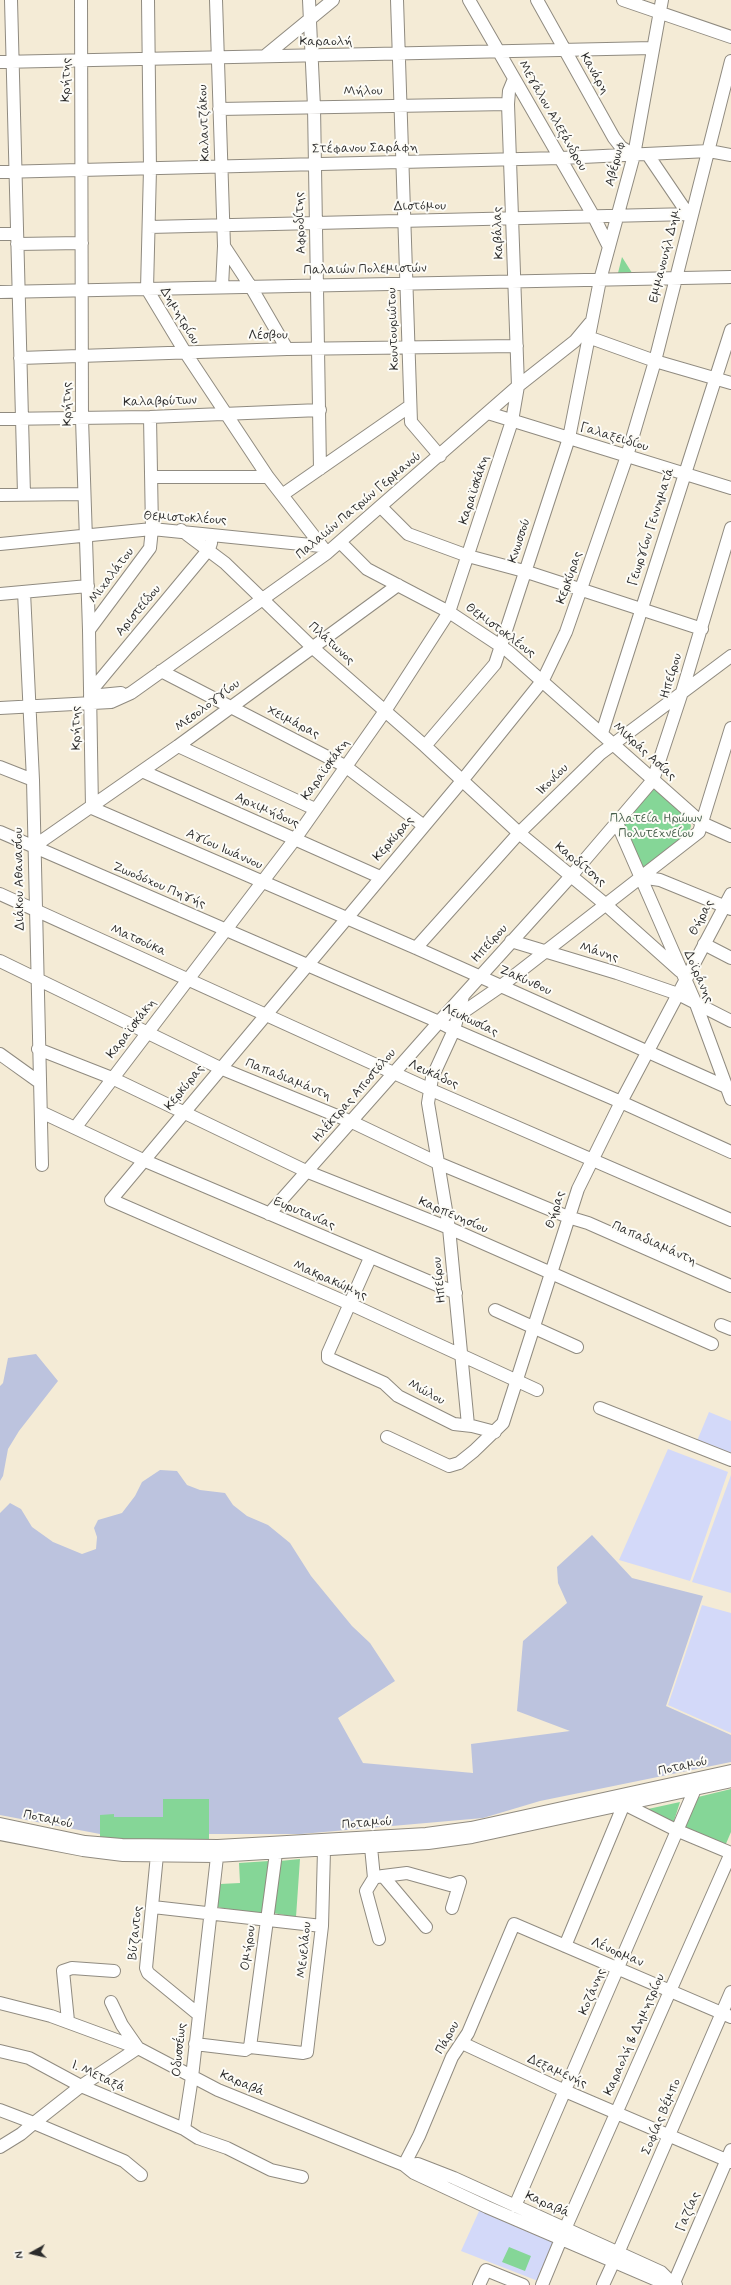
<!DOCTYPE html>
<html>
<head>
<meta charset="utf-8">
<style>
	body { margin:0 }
	#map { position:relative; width:731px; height:2285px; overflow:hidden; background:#f4ebd6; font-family:Mynerve,sans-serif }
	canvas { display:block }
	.north { position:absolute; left:12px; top:2233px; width:40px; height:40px; -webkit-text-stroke:3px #fdfcf7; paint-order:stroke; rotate:262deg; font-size:11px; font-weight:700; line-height:16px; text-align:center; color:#2b2b2b }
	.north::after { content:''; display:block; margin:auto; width:14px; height:18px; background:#2b2b2b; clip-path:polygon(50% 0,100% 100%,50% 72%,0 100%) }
</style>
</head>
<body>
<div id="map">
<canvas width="731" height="2285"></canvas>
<div class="north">N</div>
</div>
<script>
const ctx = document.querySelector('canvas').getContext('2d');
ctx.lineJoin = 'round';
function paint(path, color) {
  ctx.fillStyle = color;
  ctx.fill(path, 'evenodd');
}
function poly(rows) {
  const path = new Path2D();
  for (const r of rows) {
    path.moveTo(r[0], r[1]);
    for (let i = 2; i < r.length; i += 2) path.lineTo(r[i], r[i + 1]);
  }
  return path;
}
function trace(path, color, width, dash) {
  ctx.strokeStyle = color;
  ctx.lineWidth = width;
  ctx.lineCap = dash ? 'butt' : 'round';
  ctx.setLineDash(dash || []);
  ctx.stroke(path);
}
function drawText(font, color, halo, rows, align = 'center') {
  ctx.font = font + ' Mynerve,sans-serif';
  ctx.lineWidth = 4;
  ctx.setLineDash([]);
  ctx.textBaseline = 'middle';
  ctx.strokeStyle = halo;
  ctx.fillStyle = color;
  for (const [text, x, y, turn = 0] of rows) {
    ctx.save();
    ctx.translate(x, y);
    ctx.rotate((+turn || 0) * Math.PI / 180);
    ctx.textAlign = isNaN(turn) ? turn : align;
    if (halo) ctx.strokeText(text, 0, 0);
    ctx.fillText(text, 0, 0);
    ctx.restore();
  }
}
paint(poly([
	[709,1412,731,1421,731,1455,697,1441],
	[668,1449,728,1472,690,1581,619,1560],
	[731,1475,731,1593,692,1582],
	[702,1605,731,1613,731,1733,668,1705],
	[480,2209,556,2240,538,2281,461,2251]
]), '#d3d9f9');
paint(poly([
	[36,1354,58,1381,19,1431,8,1449,3,1476,0,1481,0,1386,3,1383,8,1358],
	[160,1470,177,1471,187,1485,200,1490,225,1493,233,1505,247,1516,268,1525,290,1543,311,1576,352,1626,370,1643,395,1681,338,1718,363,1763,473,1773,471,1744,570,1731,517,1711,523,1641,567,1603,558,1583,557,1567,592,1535,632,1578,703,1596,666,1706,731,1735,731,1762,540,1801,483,1818,301,1834,100,1834,0,1815,0,1513,10,1503,21,1509,32,1527,53,1542,82,1554,96,1549,97,1537,94,1528,98,1520,122,1513,135,1496,142,1482]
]), '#bcc3de');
paint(poly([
	[622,257,634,276,617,277],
	[655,788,689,819,691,826,688,836,643,869,623,822],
	[731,1789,731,1832,725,1846,684,1828,698,1797],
	[163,1799,209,1799,209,1843,100,1841,100,1815,114,1814,114,1817,163,1817],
	[680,1802,673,1824,648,1809],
	[300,1859,296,1917,273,1913,280,1861],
	[269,1861,262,1914,216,1907,220,1884,240,1883,239,1863],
	[509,2247,531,2256,525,2271,502,2262]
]), '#85d697');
const minor = poly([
	[11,0,24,494],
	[81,0,82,419,89,630,92,808],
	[148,0,150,169,147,289,185,352,268,477,327,553],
	[216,0,224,246,222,287],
	[309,0,314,107,320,469],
	[397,0,411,422,440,456],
	[469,0,594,217,609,247],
	[537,0,614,138,621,147,634,155],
	[623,0,731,37],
	[265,56,333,0],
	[0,62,653,48],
	[219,109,508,104],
	[648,155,688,214],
	[0,172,561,158,709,151,731,155],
	[149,227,691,214],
	[0,234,17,234],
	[17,244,82,243],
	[224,246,251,287,287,349],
	[0,292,731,277],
	[588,337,655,361,731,383],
	[20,358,287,349,517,346],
	[488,413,731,488],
	[0,419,150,417,320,410],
	[151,477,268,477],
	[0,495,84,494],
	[282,495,410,406],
	[381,507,408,534,468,556,524,571,702,629],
	[181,530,225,563,312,647,425,746,519,833,605,904,680,971],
	[340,542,367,569,449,612,508,651,702,823,731,836],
	[0,544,152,529,321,546],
	[24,592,33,780,42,1165],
	[0,594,88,586],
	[89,630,150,548,152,529,150,417],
	[161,671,345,766,424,826],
	[91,691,209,549,211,543],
	[90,696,121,693],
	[0,708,111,702,131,693,327,553,518,386,575,341,590,323],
	[602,733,731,330],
	[178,746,315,809],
	[425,746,495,664,569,438,600,280,634,155,662,0],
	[0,767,33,780],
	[142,771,380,877],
	[92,808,416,948,731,1089],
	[617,823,696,1004,731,1099],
	[0,832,439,1022,454,1030,621,1102,731,1152],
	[33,847,178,746,398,585],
	[640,877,660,880,731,909],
	[0,894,429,1089,731,1220],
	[511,941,617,973,678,994,731,1021],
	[704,944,731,958],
	[416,948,519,833,600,754,731,656],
	[0,961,220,1068,352,1122,438,1163,568,1217,588,1223,731,1286],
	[463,996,454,1030,432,1078,428,1103,449,1228,468,1425],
	[459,1015,501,986,699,832,731,728],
	[38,1049,112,1078,308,1172,449,1228,712,1344],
	[0,1054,39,1082],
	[41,1112,143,1160,456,1293],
	[75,1128,295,839,385,711,449,612,512,421,518,386,508,104,509,91,514,79],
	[269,1214,439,1022,571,876,653,780,682,692,731,528],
	[370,1258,328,1353,328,1358,384,1383,398,1396,454,1424,472,1426,495,1432],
	[495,1310,577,1347],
	[721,1325,731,1329],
	[537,1390,350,1304,111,1200,461,782,543,680,566,632,627,456,655,361,731,61],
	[600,1408,731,1460],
	[387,1437,449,1466,459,1463,474,1451,503,1423,578,1189,621,1102,731,894],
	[0,1824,85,1842,122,1845,218,1846,426,1834,471,1828,731,1771],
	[0,1834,83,1850,123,1855,216,1856,428,1843,472,1837,731,1781],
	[371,1847,374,1878,366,1891,379,1939],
	[157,1855,146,1968,148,1973,198,2014],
	[383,1876,407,1873,450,1885,460,1882],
	[377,1877,383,1876,426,1927],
	[153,1907,322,1926],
	[452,1908,460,1882],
	[565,1946,624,1804,676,1830,731,1853],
	[111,2002,122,2025,138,2048],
	[0,2003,51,2016,138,2048,218,2090,404,2165,414,2173,487,2207,659,2281,676,2285],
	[68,2021,63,1971,72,1968,114,1971],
	[462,2043,565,2091,731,2162],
	[195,2044,245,2050,250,2047,303,2053,307,2052,322,1926,324,1850],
	[250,2047,276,1853],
	[0,2051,29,2058,81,2086,184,2129,198,2138,227,2148,271,2170,302,2177],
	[0,2110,34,2123,81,2086,138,2048],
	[184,2129,192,2077,218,1848],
	[0,2147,21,2134,34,2123,124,2161,141,2175],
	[404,2165,419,2136,452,2057,468,2033,514,1924,731,2017],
	[404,2165,418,2164,454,2178,661,2272,673,2284],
	[515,2206,695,1789],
	[565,2229,731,1853],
	[618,2253,731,1992],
	[479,2285,486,2270,523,2285],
	[542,2285,561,2239],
	[603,2285,614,2261],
	[673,2285,731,2150]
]);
trace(minor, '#908b80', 14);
trace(minor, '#fff', 12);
drawText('13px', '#2b2b2b', '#fdfcf7', [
	["Καραολή",326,42],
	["Κανάρη",594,74,60],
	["Κρήτης",67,80,-89],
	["Μήλου",363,92,-1],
	["Μεγάλου Αλεξάνδρου",552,116,60],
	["Καλαντζάκου",205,123,-92],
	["Στέφανου Σαράφη",365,149,-1],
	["Αβέρωφ",616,164,-76],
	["Διστόμου",420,207,-1],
	["Αφροδίτης",301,223,-92],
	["Καβάλας",499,233,-92],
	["Εμμανουήλ Δημ.",666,255,-76],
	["Παλαιών Πολεμιστών",365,270,-1],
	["Δημητρίου",179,316,59],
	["Κουντουριώτου",394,329,-92],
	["Λέσβου",268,336,-1],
	["Καλαβρύτων",160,402,-2],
	["Κρήτης",68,404,-91],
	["Γαλαξειδίου",614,438,17],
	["Καραϊσκάκη",475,490,-72],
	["Παλαιών Πατρών Γερμανού",359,506,-40],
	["Θεμιστοκλέους",185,519,3],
	["Γεωργίου Γεννηματά",652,527,-72],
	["Κνωσσού",520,541,-72],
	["Μιχαλάτου",112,576,-53],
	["Κερκύρας",570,578,-71],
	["Αριστείδου",139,611,-50],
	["Θεμιστοκλέους",500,631,36],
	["Πλάτωνος",331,644,42],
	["Ηπείρου",672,676,-73],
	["Μεσολογγίου",208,706,-37],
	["Χειμάρας",293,723,27],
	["Κρήτης",77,728,-91],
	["Μικράς Ασίας",644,752,42],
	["Καραϊσκάκη",326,770,-54],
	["Ικονίου",553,780,-45],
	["Αρχιμήδους",267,811,24],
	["Κερκύρας",394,839,-49],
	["Αγίου Ιωάννου",224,850,24],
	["Καρδίτσης",580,865,39],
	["Διάκου Αθανασίου",20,879,-91],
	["Ζωοδόχου Πηγής",159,886,23],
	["Θήρας",702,918,-62],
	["Ματσούκα",138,941,24],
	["Ηπείρου",490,944,-48],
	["Μάνης",599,953,17],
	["Δοϊράνης",698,977,66],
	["Ζακύνθου",525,981,24],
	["Λευκωσίας",470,1021,25],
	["Καραϊσκάκη",132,1029,-52],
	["Λeυκάδος",433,1075,24],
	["Παπαδιαμάντη",288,1080,22],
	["Κερκύρας",185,1088,-51],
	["Ηλέκτρας Αποστόλου",355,1096,-49],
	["Θήρας",556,1210,-73],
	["Ευρυτανίας",304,1214,23],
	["Καρπενησίου",453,1216,23],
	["Παπαδιαμάντη",654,1244,24],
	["Ηπείρου",440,1280,-96],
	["Μακρακώμης",330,1281,24],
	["Μώλου",426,1393,28],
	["Ποταμού",683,1767,-12],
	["Ποταμού",48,1820,12],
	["Ποταμού",367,1824,-4],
	["Βύζαντος",136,1933,-84],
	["Ομήρου",249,1948,-82],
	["Μενελάου",305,1950,-84],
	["Λένορμαν",617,1953,23],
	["Κοζάνης",593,1992,-67],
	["Καραολή & Δημητρίου",635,2035,-66],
	["Πάρου",448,2038,-61],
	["Οδυσσέως",180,2050,-84],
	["Δεξαμενής",557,2072,24],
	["Ι. Μεταξά",98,2077,25],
	["Καραβά",242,2084,23],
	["Σοφίας Βέμπο",662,2117,-67],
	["Καραβά",547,2205,24],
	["Γαζίας",689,2212,-67]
]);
drawText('13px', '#465e4b', '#fdfcf7', [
	["Πλατεία Ηρώων",656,819],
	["Πολυτεχνείου",656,834]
]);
</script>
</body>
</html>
